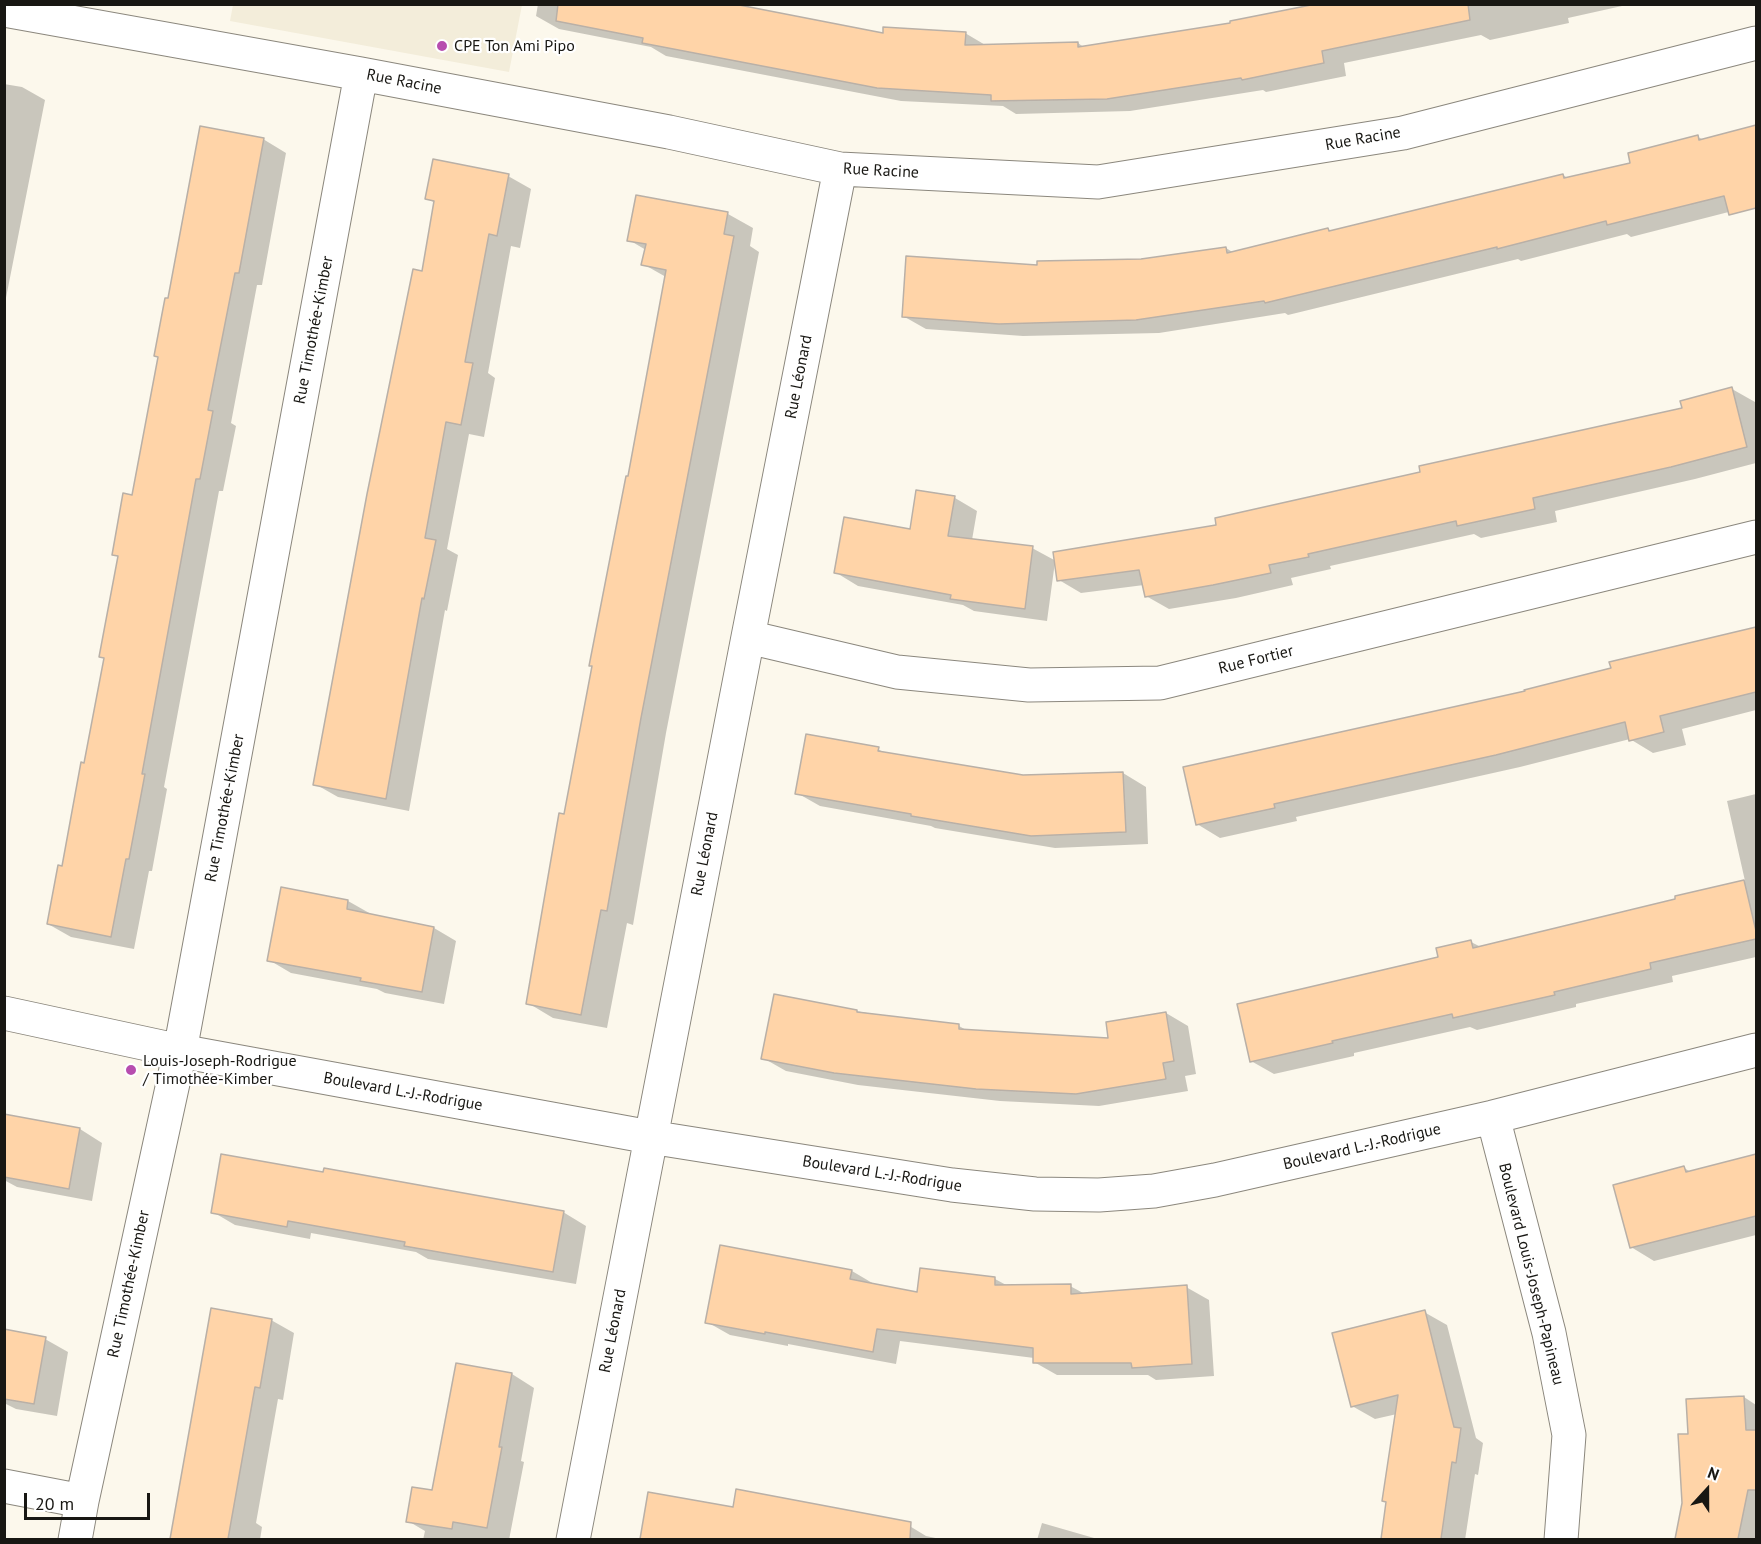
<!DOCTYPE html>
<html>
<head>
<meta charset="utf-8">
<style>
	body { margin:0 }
	#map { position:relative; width:1761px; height:1544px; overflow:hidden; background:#fcf8ec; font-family:"PT Sans",sans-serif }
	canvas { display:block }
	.frame { position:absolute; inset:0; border:6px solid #181713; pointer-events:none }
	.north { position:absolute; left:1677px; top:1460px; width:60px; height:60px; -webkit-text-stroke:4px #fff; paint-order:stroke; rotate:21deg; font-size:16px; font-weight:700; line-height:24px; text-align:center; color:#181713 }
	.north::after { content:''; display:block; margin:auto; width:21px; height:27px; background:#181713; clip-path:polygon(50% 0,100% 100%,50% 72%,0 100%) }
	.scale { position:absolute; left:24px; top:1493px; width:126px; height:27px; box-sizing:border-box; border:3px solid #181713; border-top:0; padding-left:8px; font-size:18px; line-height:21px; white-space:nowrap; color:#181713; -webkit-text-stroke:4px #fff; paint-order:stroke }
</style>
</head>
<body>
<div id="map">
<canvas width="1761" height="1544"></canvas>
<div class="frame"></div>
<div class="north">N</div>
<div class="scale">20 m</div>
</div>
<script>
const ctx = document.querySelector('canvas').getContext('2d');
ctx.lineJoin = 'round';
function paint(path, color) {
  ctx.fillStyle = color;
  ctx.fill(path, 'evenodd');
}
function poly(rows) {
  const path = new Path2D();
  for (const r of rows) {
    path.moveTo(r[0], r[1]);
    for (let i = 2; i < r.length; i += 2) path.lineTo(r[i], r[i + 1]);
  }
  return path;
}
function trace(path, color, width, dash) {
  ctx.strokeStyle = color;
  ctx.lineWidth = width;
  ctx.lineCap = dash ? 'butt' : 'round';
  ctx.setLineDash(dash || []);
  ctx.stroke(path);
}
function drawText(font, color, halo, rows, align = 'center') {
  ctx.font = font + ' "PT Sans",sans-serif';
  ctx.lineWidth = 4.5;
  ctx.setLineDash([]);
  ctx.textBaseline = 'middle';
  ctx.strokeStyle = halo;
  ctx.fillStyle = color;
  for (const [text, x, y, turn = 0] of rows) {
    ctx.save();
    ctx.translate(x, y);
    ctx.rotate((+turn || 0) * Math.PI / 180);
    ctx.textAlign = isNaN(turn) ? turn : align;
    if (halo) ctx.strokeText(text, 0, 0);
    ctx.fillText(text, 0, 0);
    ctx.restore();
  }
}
paint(poly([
	[233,5,233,4,522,5,509,72,230,21]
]), '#f3edda');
paint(poly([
	[538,4,731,4,884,34,965,33,987,46,1078,43,1085,48,1232,24,1324,4,1631,4,1568,18,1569,23,1490,40,1481,35,1344,63,1346,76,1266,92,1263,90,1130,111,1016,114,1003,106,901,101,666,56,651,47,559,29,536,16],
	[4,84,22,87,45,100,4,308],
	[1756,127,1756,205,1631,237,1627,234,1521,261,1518,259,1288,315,1285,313,1159,333,1023,336,926,329,903,316,1038,267,1141,260,1226,248,1234,253,1328,229,1333,232,1563,175,1569,179,1632,164,1698,137,1704,140],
	[263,139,286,153,262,285,257,285,231,423,236,426,223,491,219,491,164,787,167,789,152,871,149,871,134,949,71,937,48,924,63,868,85,765,106,659,101,656,120,558,113,554,133,496,169,300],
	[508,176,531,189,520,248,511,246,488,373,495,378,484,437,469,434,447,549,458,555,447,611,445,610,409,811,338,797,315,784,423,273,435,203,427,198],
	[638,197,728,214,753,228,750,246,759,252,666,733,633,925,627,923,607,1028,553,1018,528,1003,565,816,666,277,643,264,646,250,629,240],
	[1732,389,1755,402,1756,409,1756,463,1695,479,1555,511,1557,522,1481,538,1474,534,1330,566,1331,569,1291,578,1293,585,1236,598,1169,609,1146,596,1144,585,1081,593,1059,580,1055,562,1047,621,974,611,963,605,858,586,835,572,911,530,955,498,977,511,972,540,1032,548,1056,561,1218,526,1422,473,1684,409],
	[1756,628,1756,710,1682,729,1686,745,1653,753,1630,739,1520,767,1296,817,1297,821,1220,838,1197,824,1527,693,1613,669,1611,663],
	[878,749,886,754,1023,777,1123,773,1146,787,1148,844,1055,848,935,828,931,826,820,806,797,793],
	[1756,794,1756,957,1672,976,1673,982,1576,1004,1576,1007,1477,1030,1470,1027,1354,1053,1354,1056,1274,1074,1251,1061,1471,942,1481,947,1677,901,1676,897,1745,881,1727,801],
	[282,889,348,901,371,914,434,928,456,941,444,1004,385,993,377,989,291,973,269,960],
	[775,996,889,1017,959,1026,968,1031,1110,1039,1166,1013,1188,1026,1196,1074,1185,1076,1188,1091,1099,1106,1000,1101,858,1085,786,1071,763,1058],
	[4,1116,80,1129,102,1143,92,1201,17,1187,4,1180],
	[1756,1156,1756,1235,1654,1261,1631,1247,1684,1168,1691,1172],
	[213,1212,563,1212,586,1226,576,1284,428,1259,416,1252,311,1233,310,1239,235,1225],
	[852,1271,874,1284,918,1293,995,1279,1008,1286,1070,1286,1085,1294,1186,1287,1209,1300,1214,1376,1156,1380,1148,1375,1057,1375,1034,1362,1034,1358,900,1341,896,1364,788,1344,788,1346,730,1335,707,1322],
	[212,1310,271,1320,294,1333,283,1400,278,1399,256,1523,262,1527,260,1540,172,1540],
	[1424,1312,1447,1325,1476,1438,1483,1443,1478,1475,1475,1474,1465,1540,1382,1540,1397,1414,1375,1419,1352,1406],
	[4,1331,45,1339,68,1352,57,1416,16,1409,4,1403],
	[512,1374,534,1388,521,1461,524,1462,509,1540,423,1540,425,1531,408,1521,433,1492],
	[1744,1397,1756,1405,1756,1540,1677,1540,1684,1503,1690,1435],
	[649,1493,734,1508,903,1522,926,1536,945,1540,641,1540],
	[1042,1523,1101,1540,1037,1540]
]), '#0003');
const building = poly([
	[558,4,734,4,883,33,883,27,966,32,965,45,1078,42,1078,47,1230,23,1230,21,1316,4,1468,4,1470,20,1322,51,1324,63,1242,80,1241,78,1107,99,991,101,991,95,877,88,642,43,643,38,556,21,558,4],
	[1756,125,1756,208,1729,215,1724,196,1607,225,1606,221,1497,249,1497,247,1265,303,1264,301,1136,320,999,324,902,317,906,256,1037,265,1037,261,1141,259,1226,247,1227,253,1328,228,1329,231,1563,174,1564,178,1630,163,1628,153,1698,135,1699,140,1756,125],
	[200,126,264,138,239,273,235,273,208,410,213,411,200,479,196,479,142,774,145,774,129,859,126,859,111,937,47,924,58,865,62,866,81,762,84,763,104,658,99,657,118,556,112,555,123,493,132,495,158,357,154,356,165,298,168,298,200,126],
	[433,159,509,174,497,236,489,234,465,362,473,363,461,425,446,422,425,538,436,540,424,599,422,598,386,799,313,785,367,494,413,269,422,271,434,201,425,199,433,159],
	[636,195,728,212,724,234,734,236,641,718,607,911,601,910,581,1015,526,1004,559,813,564,814,592,666,589,666,626,476,628,476,666,270,641,265,646,244,627,241,636,195],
	[1732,387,1747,447,1671,467,1533,498,1535,509,1457,526,1456,521,1308,554,1309,557,1269,565,1271,573,1213,585,1145,597,1139,570,1057,581,1053,552,1216,525,1215,518,1420,472,1419,466,1682,408,1680,401,1732,387],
	[916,490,955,496,948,536,1033,546,1025,609,950,599,951,595,834,573,844,517,910,529,916,490],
	[1756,627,1756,692,1660,716,1664,732,1629,741,1625,722,1496,755,1274,804,1275,808,1196,825,1183,767,1525,691,1524,690,1611,668,1609,662,1756,627],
	[806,734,879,747,878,751,1023,775,1123,772,1126,832,1031,836,911,816,911,814,795,794,806,734],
	[1744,880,1756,931,1756,939,1650,963,1651,969,1554,992,1555,995,1453,1018,1452,1014,1332,1041,1333,1043,1250,1062,1237,1004,1438,957,1436,948,1471,940,1473,948,1675,899,1675,896,1744,880],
	[281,887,348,900,347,909,434,927,422,992,360,981,361,978,267,961,281,887],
	[774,994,857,1010,857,1012,959,1024,959,1029,1108,1038,1106,1022,1166,1012,1174,1061,1163,1063,1166,1079,1076,1094,976,1089,834,1073,761,1059,774,994],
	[4,1114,80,1128,69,1189,4,1177,4,1114],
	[221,1154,323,1172,324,1168,564,1211,553,1272,404,1246,405,1242,288,1221,287,1227,211,1213,221,1154],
	[1756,1154,1756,1216,1630,1248,1613,1185,1684,1166,1686,1172,1756,1154],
	[720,1245,852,1270,850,1279,917,1292,920,1268,995,1277,995,1285,1071,1284,1071,1294,1187,1285,1192,1364,1132,1368,1131,1363,1033,1363,1033,1348,877,1329,873,1352,765,1332,765,1334,705,1323,720,1245],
	[211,1308,272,1319,260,1388,255,1387,228,1539,170,1539,211,1308],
	[1425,1310,1454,1427,1461,1428,1456,1463,1452,1462,1441,1539,1381,1539,1386,1502,1382,1501,1398,1395,1351,1407,1332,1333,1425,1310],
	[4,1329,46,1337,34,1404,4,1399,4,1329],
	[456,1363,512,1373,499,1447,502,1447,487,1528,453,1522,452,1529,406,1522,412,1487,432,1490,456,1363],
	[1744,1396,1746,1430,1756,1430,1756,1490,1748,1490,1738,1539,1675,1539,1682,1503,1678,1434,1688,1434,1686,1399,1744,1396],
	[736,1489,911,1522,910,1539,640,1539,648,1492,733,1507,736,1489]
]);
paint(building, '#ffd4a8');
trace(building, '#b9b0a7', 1.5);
const minor = poly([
	[4,10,361,74,669,132,840,169,1098,182,1403,133,1756,43],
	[748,637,897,672,1029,685,1160,683,1756,537],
	[4,1013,180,1051,650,1137,952,1185,1035,1194,1099,1195,1154,1191,1215,1180,1493,1117,1756,1050],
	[1493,1117,1549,1333,1569,1435,1561,1540],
	[4,1486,82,1501],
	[75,1540,82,1501,180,1051,361,74],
	[573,1540,748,637,840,169]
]);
trace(minor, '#8b877d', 35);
trace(minor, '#fff', 33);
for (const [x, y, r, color] of [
	[442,46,6,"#b74daf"],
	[131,1070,6,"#b74daf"]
]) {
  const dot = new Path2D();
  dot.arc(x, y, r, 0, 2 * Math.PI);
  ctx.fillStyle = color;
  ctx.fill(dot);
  trace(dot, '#fff', 2);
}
drawText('16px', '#181713', '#fff', [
	["CPE Ton Ami Pipo",454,46],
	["Louis-Joseph-Rodrigue",143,1061],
	["/ Timothée-Kimber",143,1079]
], 'left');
drawText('16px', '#181713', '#fff', [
	["Rue Racine",404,82,11],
	["Rue Racine",1363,139,-10],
	["Rue Racine",881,171,3],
	["Rue Timothée-Kimber",314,330,-79],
	["Rue Léonard",799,377,-79],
	["Rue Fortier",1256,660,-14],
	["Rue Timothée-Kimber",225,808,-79],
	["Rue Léonard",705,854,-79],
	["Boulevard L.-J.-Rodrigue",403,1092,10],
	["Boulevard L.-J.-Rodrigue",1362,1147,-13],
	["Boulevard L.-J.-Rodrigue",882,1174,9],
	["Boulevard Louis-Joseph-Papineau",1531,1274,76],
	["Rue Timothée-Kimber",129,1284,-78],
	["Rue Léonard",613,1331,-79]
]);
</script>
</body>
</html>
